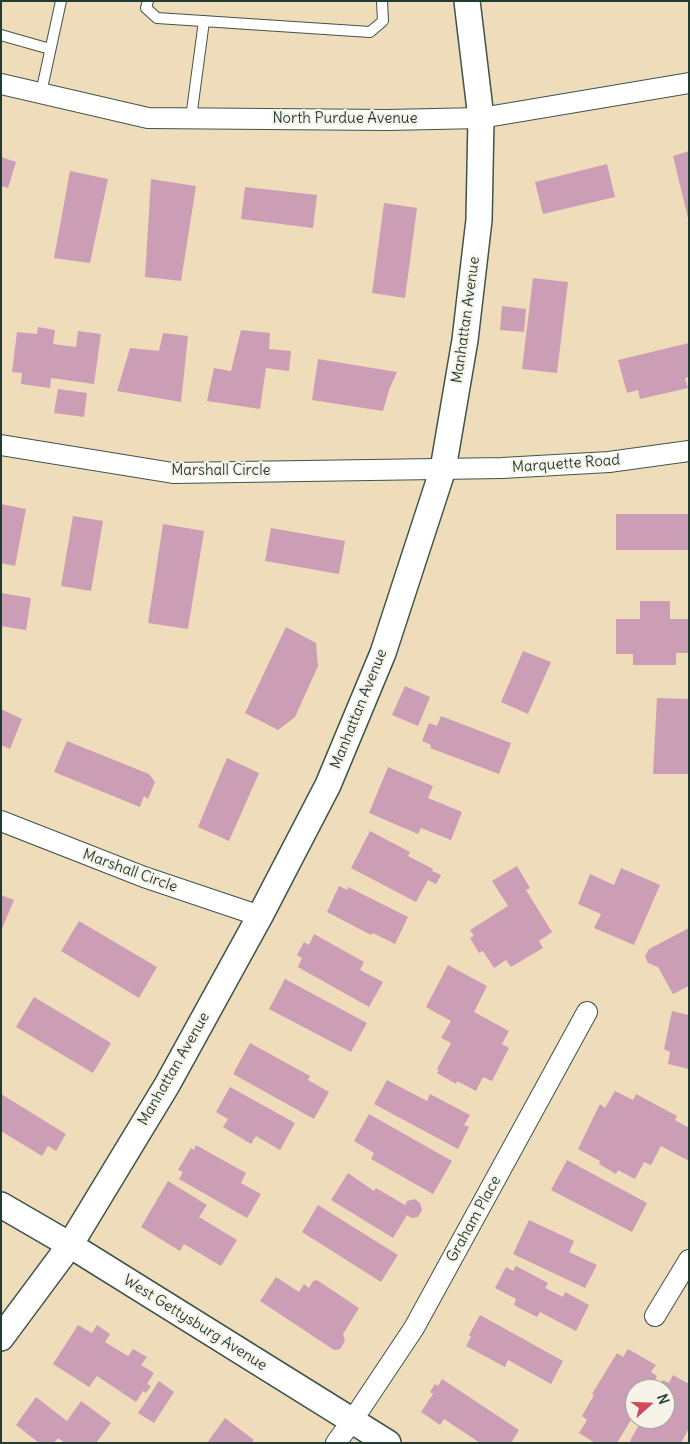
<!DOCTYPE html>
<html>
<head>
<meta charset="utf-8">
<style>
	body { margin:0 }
	#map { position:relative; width:690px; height:1444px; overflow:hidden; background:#efdcbb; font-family:Delius,sans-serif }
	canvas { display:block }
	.frame { position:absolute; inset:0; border:2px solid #1f3d34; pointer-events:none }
	.north { position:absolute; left:625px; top:1379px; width:50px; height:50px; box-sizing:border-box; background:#f7f3e8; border:1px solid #a1aaa0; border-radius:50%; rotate:70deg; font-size:14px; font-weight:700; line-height:20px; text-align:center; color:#1f3d34 }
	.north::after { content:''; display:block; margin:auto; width:18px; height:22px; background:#d1495b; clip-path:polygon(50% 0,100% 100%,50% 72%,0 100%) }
</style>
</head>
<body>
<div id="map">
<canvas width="690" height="1444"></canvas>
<div class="frame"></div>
<div class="north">N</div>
</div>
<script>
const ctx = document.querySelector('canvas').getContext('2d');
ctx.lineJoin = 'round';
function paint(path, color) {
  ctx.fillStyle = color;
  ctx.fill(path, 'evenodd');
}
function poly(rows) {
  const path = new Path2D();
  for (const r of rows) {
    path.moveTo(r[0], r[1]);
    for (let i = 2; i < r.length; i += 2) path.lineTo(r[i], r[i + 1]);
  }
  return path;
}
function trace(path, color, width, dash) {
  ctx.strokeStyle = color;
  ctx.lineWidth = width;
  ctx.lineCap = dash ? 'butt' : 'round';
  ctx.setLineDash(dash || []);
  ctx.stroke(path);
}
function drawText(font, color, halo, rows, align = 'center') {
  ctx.font = font + ' Delius,sans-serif';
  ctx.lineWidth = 4.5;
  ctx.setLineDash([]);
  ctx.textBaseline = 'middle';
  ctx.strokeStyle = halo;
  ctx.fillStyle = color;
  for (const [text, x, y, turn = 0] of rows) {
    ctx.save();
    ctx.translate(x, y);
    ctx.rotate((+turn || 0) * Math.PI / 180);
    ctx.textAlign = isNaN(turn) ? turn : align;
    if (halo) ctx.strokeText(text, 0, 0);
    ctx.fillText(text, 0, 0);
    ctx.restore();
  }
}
paint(poly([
	[689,151,689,218,688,218,673,156],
	[1,157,16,162,8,188,1,186],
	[607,164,615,197,543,214,535,182],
	[70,171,108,179,90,263,54,258],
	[151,179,196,186,181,281,145,277],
	[245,187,317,195,313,228,241,219],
	[384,203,417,208,405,298,372,293],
	[533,278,568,282,557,373,522,369],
	[502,306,526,309,524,332,500,330],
	[38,327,55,330,53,344,76,347,78,331,101,334,94,384,51,378,50,388,21,384,22,373,12,372,17,332,37,334],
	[241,330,270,333,269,349,291,351,289,371,266,368,260,409,207,401,214,368,231,371],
	[163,333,188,336,181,402,117,391,130,348,159,351],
	[689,343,689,377,685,378,688,388,640,399,638,390,627,393,618,360],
	[318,359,397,372,389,390,383,411,312,400],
	[58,389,87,393,84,417,54,413],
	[1,504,26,509,15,566,1,563],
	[616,514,689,514,689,550,616,550],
	[73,516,103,521,91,591,61,586],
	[163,524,204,531,188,629,148,623],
	[271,528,345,541,339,574,265,561],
	[1,593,31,598,26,630,1,626],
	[640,601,670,601,670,619,689,619,689,653,676,653,676,665,633,665,633,654,616,654,616,619,640,619],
	[286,627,316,643,318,666,295,717,278,730,245,713],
	[523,651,551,662,528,714,501,702],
	[405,686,430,697,418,726,392,715],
	[657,698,689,699,689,774,653,774],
	[1,709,22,719,10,749,1,745],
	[441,716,511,743,499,774,430,748,431,745,422,741,429,723,437,726],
	[67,741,149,774,155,782,148,799,144,796,140,807,54,772],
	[227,758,259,773,229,841,198,827],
	[388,767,433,786,428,798,462,812,451,840,421,828,418,834,369,813],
	[370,831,410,852,408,856,433,869,432,871,441,875,436,884,428,880,416,902,351,868],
	[517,866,530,888,526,890,552,932,539,941,543,948,511,967,506,960,494,968,483,951,479,953,470,938,474,936,470,930,508,906,492,881],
	[621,868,660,885,634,945,594,928,601,914,578,904,590,874,614,885],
	[339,886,347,890,348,887,408,917,395,944,373,933,371,935,327,912],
	[1,895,14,900,1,931],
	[79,921,157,967,139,998,61,951],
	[689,928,689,986,673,994,658,967,648,963,645,956,649,949],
	[314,934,364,962,360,970,383,982,369,1007,298,967,302,958,297,955,304,942,309,945],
	[448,965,487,986,474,1012,509,1031,502,1044,509,1048,492,1081,483,1077,476,1091,457,1081,456,1084,437,1073,439,1070,437,1069,451,1043,441,1038,451,1021,426,1007],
	[285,979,367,1023,351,1052,269,1009],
	[34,997,111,1043,93,1073,16,1027],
	[672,1011,689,1015,689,1069,668,1064,670,1052,664,1049],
	[250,1043,310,1076,308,1080,329,1092,314,1119,233,1074],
	[387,1080,427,1101,430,1094,470,1115,464,1125,469,1127,458,1149,374,1104],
	[230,1087,295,1123,280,1150,256,1136,251,1144,223,1127,228,1119,216,1112],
	[615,1091,633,1100,636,1094,677,1116,675,1120,689,1128,689,1161,661,1146,651,1165,644,1162,635,1179,618,1170,616,1174,599,1164,600,1161,578,1149,600,1104,605,1108],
	[1,1094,66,1134,56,1151,48,1146,42,1156,1,1131],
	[369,1114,452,1161,433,1194,371,1159,374,1153,354,1141],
	[196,1145,246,1173,241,1183,261,1194,247,1218,179,1179,183,1172,178,1170,191,1148,194,1150],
	[567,1160,647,1203,632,1232,551,1190],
	[348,1173,374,1191,376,1188,405,1205,407,1201,415,1199,420,1203,422,1210,418,1217,411,1218,407,1215,393,1238,331,1200],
	[168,1181,207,1205,199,1217,237,1240,221,1266,184,1244,180,1251,141,1227],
	[318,1205,398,1255,381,1282,302,1232],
	[529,1220,574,1241,569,1252,597,1265,585,1288,513,1254],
	[516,1266,548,1283,545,1288,563,1297,565,1292,589,1305,576,1331,540,1312,537,1317,514,1305,516,1299,495,1288,506,1267,513,1271],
	[276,1277,299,1292,304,1284,309,1288,313,1281,317,1280,359,1308,343,1334,345,1341,340,1349,334,1350,260,1301],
	[480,1315,563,1361,551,1384,508,1360,505,1367,466,1346,471,1337,469,1335],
	[78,1325,92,1333,97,1325,110,1334,105,1342,128,1356,133,1349,147,1357,141,1365,154,1373,147,1384,151,1386,146,1393,143,1391,136,1402,97,1376,89,1387,53,1364],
	[628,1349,656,1365,651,1372,657,1376,650,1389,635,1389,635,1413,617,1443,595,1443,579,1433,587,1420,582,1416,594,1395,592,1394,617,1353,623,1357],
	[673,1375,689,1384,689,1428,681,1443,629,1443,642,1419,665,1419,665,1389,658,1389,663,1380,669,1383],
	[442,1379,519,1430,511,1443,480,1443,444,1419,440,1425,421,1412,433,1394,430,1392,435,1384,438,1386],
	[159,1381,174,1392,154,1423,138,1413],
	[36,1397,67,1421,81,1401,111,1423,96,1443,65,1443,58,1438,54,1443,39,1443,16,1425],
	[225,1418,254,1440,251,1443,207,1443]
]), '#cc9eb6');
const service = poly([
	[148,1,146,8,157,18,370,32,383,21,382,1],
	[1,35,50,49],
	[41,93,61,1],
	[191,118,204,21]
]);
const minor = poly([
	[1,84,148,118,387,120,481,118,689,83],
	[1,445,173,473,502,468,609,462,689,451],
	[1,821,144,877,260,916],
	[655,1316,689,1260],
	[336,1443,352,1421,414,1328,587,1012]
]);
const tertiary = poly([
	[1,1205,70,1245,388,1443],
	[1,1338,70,1245,167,1085,260,916,328,785,383,653,443,469,465,340,479,220,481,118,467,1]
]);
trace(service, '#3e5548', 12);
trace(minor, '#3e5548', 22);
trace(tertiary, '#3e5548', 28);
trace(service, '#fff', 10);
trace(minor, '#fff', 20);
trace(tertiary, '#fff', 25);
drawText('15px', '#1f3d34', '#f7f3e8', [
	["North Purdue Avenue",345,119],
	["Manhattan Avenue",466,320,-82],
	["Marquette Road",566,464,-4],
	["Marshall Circle",221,471],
	["Manhattan Avenue",359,709,-68],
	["Marshall Circle",130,871,20],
	["Manhattan Avenue",174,1069,-60],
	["Graham Place",474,1219,-61],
	["West Gettysburg Avenue",195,1323,32]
]);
</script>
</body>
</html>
